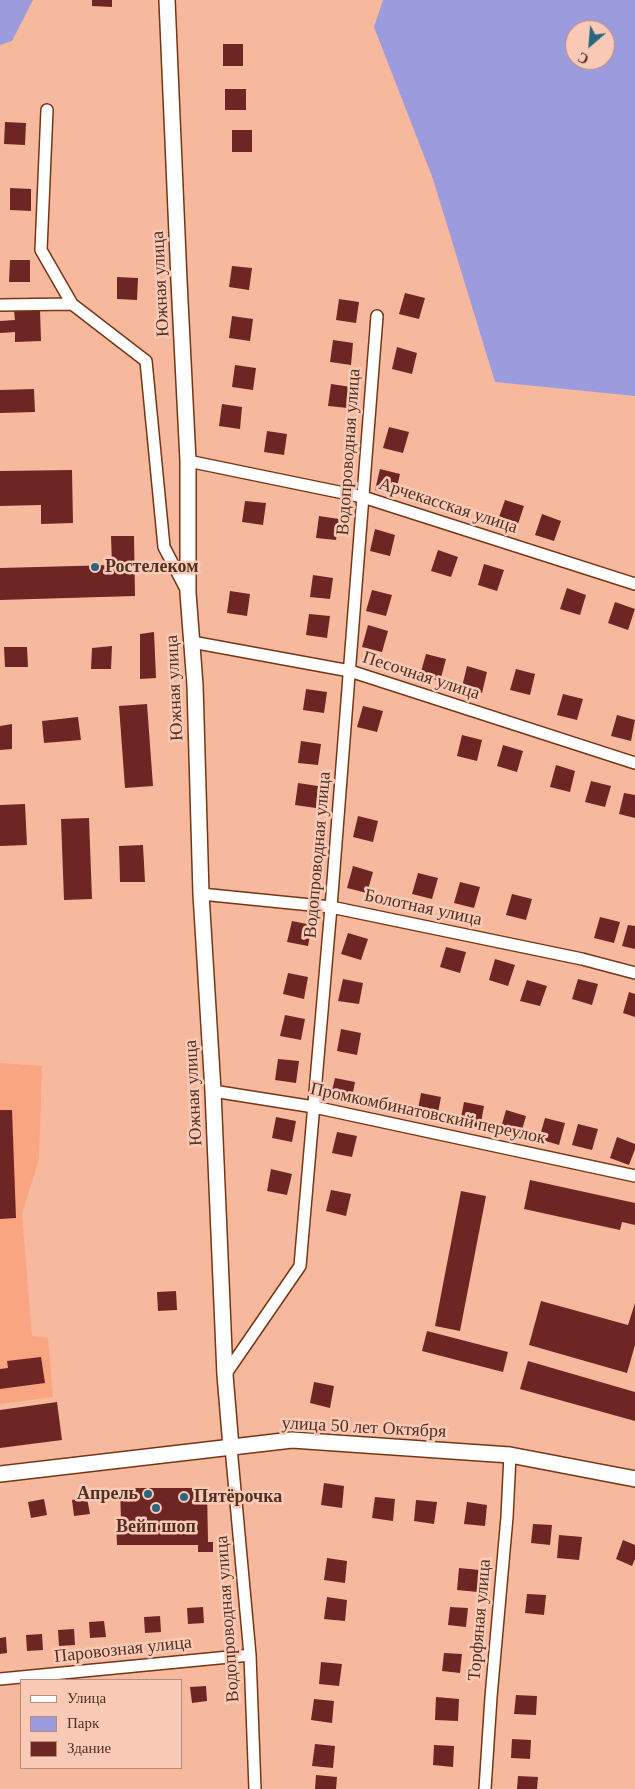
<!DOCTYPE html>
<html>
<head>
<meta charset="utf-8">
<style>
	body { margin:0 }
	#map { position:relative; width:635px; height:1789px; overflow:hidden; background:#f7b99e; font-family:"Times New Roman",serif }
	canvas { display:block }
	.legend { position:absolute; left:20px; top:1679px; width:162px; height:90px; box-sizing:border-box; background:#facab6; border:1px solid #b68d7c; margin:0; padding:6px 9px; list-style:none; font-size:15px; color:#503124 }
	.legend li { display:flex; align-items:center; gap:10px; height:25px }
	.legend b { width:25px; border:1px solid #b68d7c }
	.north { position:absolute; left:565px; top:20px; width:50px; height:50px; box-sizing:border-box; background:#facab6; border:1px solid #b68d7c; border-radius:50%; rotate:207deg; font-size:14px; font-weight:700; line-height:20px; text-align:center; color:#503124 }
	.north::after { content:''; display:block; margin:auto; width:18px; height:22px; background:#29677d; clip-path:polygon(50% 0,100% 100%,50% 72%,0 100%) }
</style>
</head>
<body>
<div id="map">
<canvas width="635" height="1789"></canvas>
<ul class="legend">
<li><b style="height:6px;background:#fff"></b>Улица</li>
<li><b style="height:14px;background:#9c9bdd"></b>Парк</li>
<li><b style="height:14px;background:#6d2624"></b>Здание</li>
</ul>
<div class="north">С</div>
</div>
<script>
const ctx = document.querySelector('canvas').getContext('2d');
ctx.lineJoin = 'round';
function paint(path, color) {
  ctx.fillStyle = color;
  ctx.fill(path, 'evenodd');
}
function poly(rows) {
  const path = new Path2D();
  for (const r of rows) {
    path.moveTo(r[0], r[1]);
    for (let i = 2; i < r.length; i += 2) path.lineTo(r[i], r[i + 1]);
  }
  return path;
}
function trace(path, color, width, dash) {
  ctx.strokeStyle = color;
  ctx.lineWidth = width;
  ctx.lineCap = dash ? 'butt' : 'round';
  ctx.setLineDash(dash || []);
  ctx.stroke(path);
}
function drawText(font, color, halo, rows, align = 'center') {
  ctx.font = font + ' "Times New Roman",serif';
  ctx.lineWidth = 5;
  ctx.setLineDash([]);
  ctx.textBaseline = 'middle';
  ctx.strokeStyle = halo;
  ctx.fillStyle = color;
  for (const [text, x, y, turn = 0] of rows) {
    ctx.save();
    ctx.translate(x, y);
    ctx.rotate((+turn || 0) * Math.PI / 180);
    ctx.textAlign = isNaN(turn) ? turn : align;
    if (halo) ctx.strokeText(text, 0, 0);
    ctx.fillText(text, 0, 0);
    ctx.restore();
  }
}
paint(poly([
	[0,1063,42,1066,39,1159,22,1214,32,1336,48,1338,53,1397,0,1404]
]), '#f9a581');
paint(poly([
	[0,0,33,0,12,41,0,45],
	[383,0,635,0,635,396,495,382,433,179,374,27],
	[575,30,605,30,605,60,575,60]
]), '#9c9bdd');
paint(poly([
	[92,0,112,0,112,7,92,6],
	[223,44,243,44,243,66,223,66],
	[225,89,246,89,246,110,225,110],
	[5,122,26,123,25,145,4,144],
	[232,130,252,130,252,152,232,152],
	[10,188,31,189,31,211,10,210],
	[10,260,30,260,30,282,9,282],
	[232,266,252,268,249,290,229,287],
	[117,277,138,278,137,300,117,299],
	[405,293,425,298,419,319,399,314],
	[339,299,359,302,356,323,336,320],
	[40,310,41,341,15,342,15,332,0,333,0,321,15,320,14,311],
	[232,316,253,319,250,341,229,338],
	[333,340,353,343,351,365,330,362],
	[397,347,417,353,412,374,392,369],
	[235,365,256,368,253,390,232,387],
	[331,384,351,387,348,408,328,406],
	[34,389,35,412,0,413,0,390],
	[222,404,242,407,240,429,219,426],
	[389,427,409,432,403,453,383,448],
	[267,431,287,434,284,455,264,452],
	[380,469,400,474,395,495,375,490],
	[72,470,73,523,41,524,41,505,0,506,0,471],
	[505,500,524,506,517,527,498,520],
	[245,501,266,503,263,525,242,522],
	[542,514,561,521,554,541,535,535],
	[319,516,339,519,336,540,316,538],
	[375,529,395,535,390,556,370,551],
	[111,536,134,536,135,596,0,600,0,568,112,565],
	[438,550,458,557,451,577,431,571],
	[484,564,504,570,497,591,478,585],
	[313,575,333,578,330,599,310,597],
	[567,588,586,595,580,615,560,609],
	[372,590,392,595,386,616,366,611],
	[230,591,250,594,247,616,227,613],
	[615,602,635,609,628,630,608,623],
	[309,614,330,616,327,638,306,635],
	[368,625,388,631,382,652,362,647],
	[154,632,156,678,140,679,140,634],
	[112,646,111,669,91,669,92,648],
	[4,647,27,647,28,667,5,667],
	[426,654,446,659,440,681,420,675],
	[467,666,487,672,482,693,462,687],
	[516,669,535,674,530,695,510,690],
	[306,689,327,692,324,713,303,710],
	[563,694,583,699,577,720,557,715],
	[147,704,153,786,125,788,119,706],
	[363,706,383,711,377,732,357,727],
	[617,715,635,720,631,741,611,736],
	[78,717,81,740,44,743,42,721],
	[12,724,12,749,0,750,0,726],
	[462,735,482,740,477,761,457,756],
	[301,741,321,744,318,765,298,763],
	[503,745,523,751,517,772,497,766],
	[556,765,575,771,570,792,550,787],
	[591,781,611,786,605,807,585,802],
	[298,783,318,786,316,808,295,805],
	[624,793,635,795,635,818,619,814],
	[25,804,27,845,0,846,0,805],
	[358,816,378,821,373,842,353,837],
	[89,818,92,899,64,900,61,819],
	[143,845,145,882,120,882,119,846],
	[353,866,373,872,367,893,347,888],
	[418,873,438,878,432,899,412,894],
	[460,882,480,887,474,908,454,903],
	[512,894,532,899,526,920,506,915],
	[600,917,620,922,614,943,594,938],
	[292,921,312,925,308,946,287,942],
	[628,925,635,926,635,949,622,946],
	[348,933,368,939,361,960,341,954],
	[446,947,466,952,460,973,440,967],
	[495,959,515,965,508,986,489,980],
	[288,973,308,977,304,999,283,994],
	[343,979,363,983,359,1004,338,1001],
	[578,979,598,984,592,1005,572,999],
	[527,980,547,986,540,1006,520,1001],
	[629,992,635,994,635,1017,623,1013],
	[285,1015,305,1019,301,1040,280,1036],
	[341,1029,361,1033,357,1055,337,1051],
	[278,1059,299,1061,296,1083,275,1080],
	[335,1078,355,1082,351,1103,330,1099],
	[421,1093,441,1097,437,1118,417,1114],
	[464,1102,484,1106,480,1128,460,1123],
	[0,1110,12,1110,16,1218,0,1219],
	[506,1110,526,1116,520,1137,500,1131],
	[276,1117,296,1121,292,1142,272,1138],
	[545,1118,565,1123,559,1145,539,1139],
	[578,1124,598,1129,592,1150,572,1145],
	[337,1132,357,1136,352,1157,332,1153],
	[617,1137,635,1144,635,1149,629,1165,610,1158],
	[271,1169,292,1174,287,1195,267,1191],
	[530,1180,635,1203,635,1225,622,1222,620,1230,524,1209],
	[331,1190,351,1194,346,1216,326,1211],
	[461,1191,486,1196,460,1331,435,1326],
	[176,1291,177,1310,158,1311,157,1292],
	[541,1301,628,1325,635,1303,635,1345,627,1373,529,1345],
	[427,1331,508,1352,503,1372,422,1351],
	[41,1357,45,1383,0,1389,0,1369,8,1368,7,1361],
	[528,1361,635,1392,635,1421,520,1389],
	[314,1382,334,1386,330,1408,310,1403],
	[57,1402,62,1440,0,1448,0,1410],
	[324,1483,344,1486,342,1508,321,1505],
	[120,1488,207,1488,208,1542,213,1542,213,1552,198,1552,198,1545,117,1545,116,1520,121,1521],
	[375,1497,395,1499,393,1521,372,1518],
	[87,1498,90,1514,74,1516,72,1500],
	[44,1499,47,1515,31,1518,28,1502],
	[416,1500,437,1502,434,1524,414,1521],
	[467,1502,487,1505,485,1526,464,1524],
	[533,1524,552,1525,550,1545,531,1543],
	[559,1535,582,1537,579,1560,557,1558],
	[623,1540,635,1545,635,1559,632,1566,616,1559],
	[327,1558,347,1561,345,1583,324,1580],
	[459,1568,480,1570,478,1592,457,1590],
	[527,1594,546,1595,544,1615,525,1613],
	[327,1597,347,1600,345,1621,324,1619],
	[203,1607,204,1623,188,1624,187,1608],
	[450,1607,468,1608,466,1627,448,1625],
	[160,1616,161,1632,145,1633,144,1617],
	[104,1621,106,1637,90,1638,89,1622],
	[74,1629,75,1645,59,1646,58,1630],
	[42,1634,43,1650,27,1651,26,1635],
	[6,1637,7,1653,0,1654,0,1638],
	[444,1653,462,1654,460,1673,442,1671],
	[321,1662,342,1664,339,1686,319,1684],
	[206,1686,207,1701,192,1703,190,1687],
	[516,1695,537,1696,536,1715,514,1714],
	[436,1697,459,1699,458,1721,435,1720],
	[314,1699,334,1701,332,1723,311,1720],
	[512,1739,531,1740,530,1759,511,1758],
	[315,1744,335,1746,333,1768,312,1766],
	[434,1745,454,1746,453,1767,433,1765],
	[316,1775,337,1777,336,1789,315,1789],
	[518,1776,538,1777,537,1789,517,1789]
]), '#6d2624');
const street = poly([
	[47,110,41,250,72,304,146,361,164,547,187,591],
	[0,305,72,304],
	[188,461,363,497,635,584],
	[192,642,350,671,635,763],
	[201,894,331,907,582,959,635,973],
	[213,1091,314,1107,635,1176],
	[225,1375,300,1266,331,907,377,316],
	[231,1447,250,1655,255,1789],
	[0,1679,250,1655],
	[485,1789,491,1697,507,1517,510,1455]
]);
const secondary = poly([
	[167,0,179,281,188,461,188,593,195,685,201,894,213,1091,225,1375,231,1447],
	[0,1474,292,1440,510,1455,635,1479]
]);
trace(street, '#763514', 14);
trace(secondary, '#763514', 18);
trace(street, '#fff', 11);
trace(secondary, '#fff', 15);
for (const [x, y, r, color] of [
	[95,567,5,"#29677d"],
	[148,1494,5,"#29677d"],
	[184,1497,5,"#29677d"],
	[156,1508,5,"#29677d"]
]) {
  const dot = new Path2D();
  dot.arc(x, y, r, 0, 2 * Math.PI);
  ctx.fillStyle = color;
  ctx.fill(dot);
  trace(dot, '#facab6', 2);
}
drawText('18px', '#503124', '#facab6', [
	["Южная улица",161,284,-93],
	["Водопроводная улица",349,452,-86],
	["Арчекасская улица",448,506,18],
	["Песочная улица",421,676,18],
	["Южная улица",175,688,-93],
	["Водопроводная улица",318,855,-85],
	["Болотная улица",423,908,12],
	["Южная улица",194,1093,-93],
	["Промкомбинатовский переулок",428,1114,12],
	["улица 50 лет Октября",364,1428,3],
	["Водопроводная улица",228,1619,-94],
	["Торфяная улица",480,1620,-85],
	["Паровозная улица",123,1650,-6]
]);
drawText('bold 18px', '#503124', '#facab6', [
	["Ростелеком",105,567],
	["Апрель",138,1494,"right"],
	["Пятёрочка",194,1497],
	["Вейп шоп",156,1527,"center"]
], 'left');
</script>
</body>
</html>
